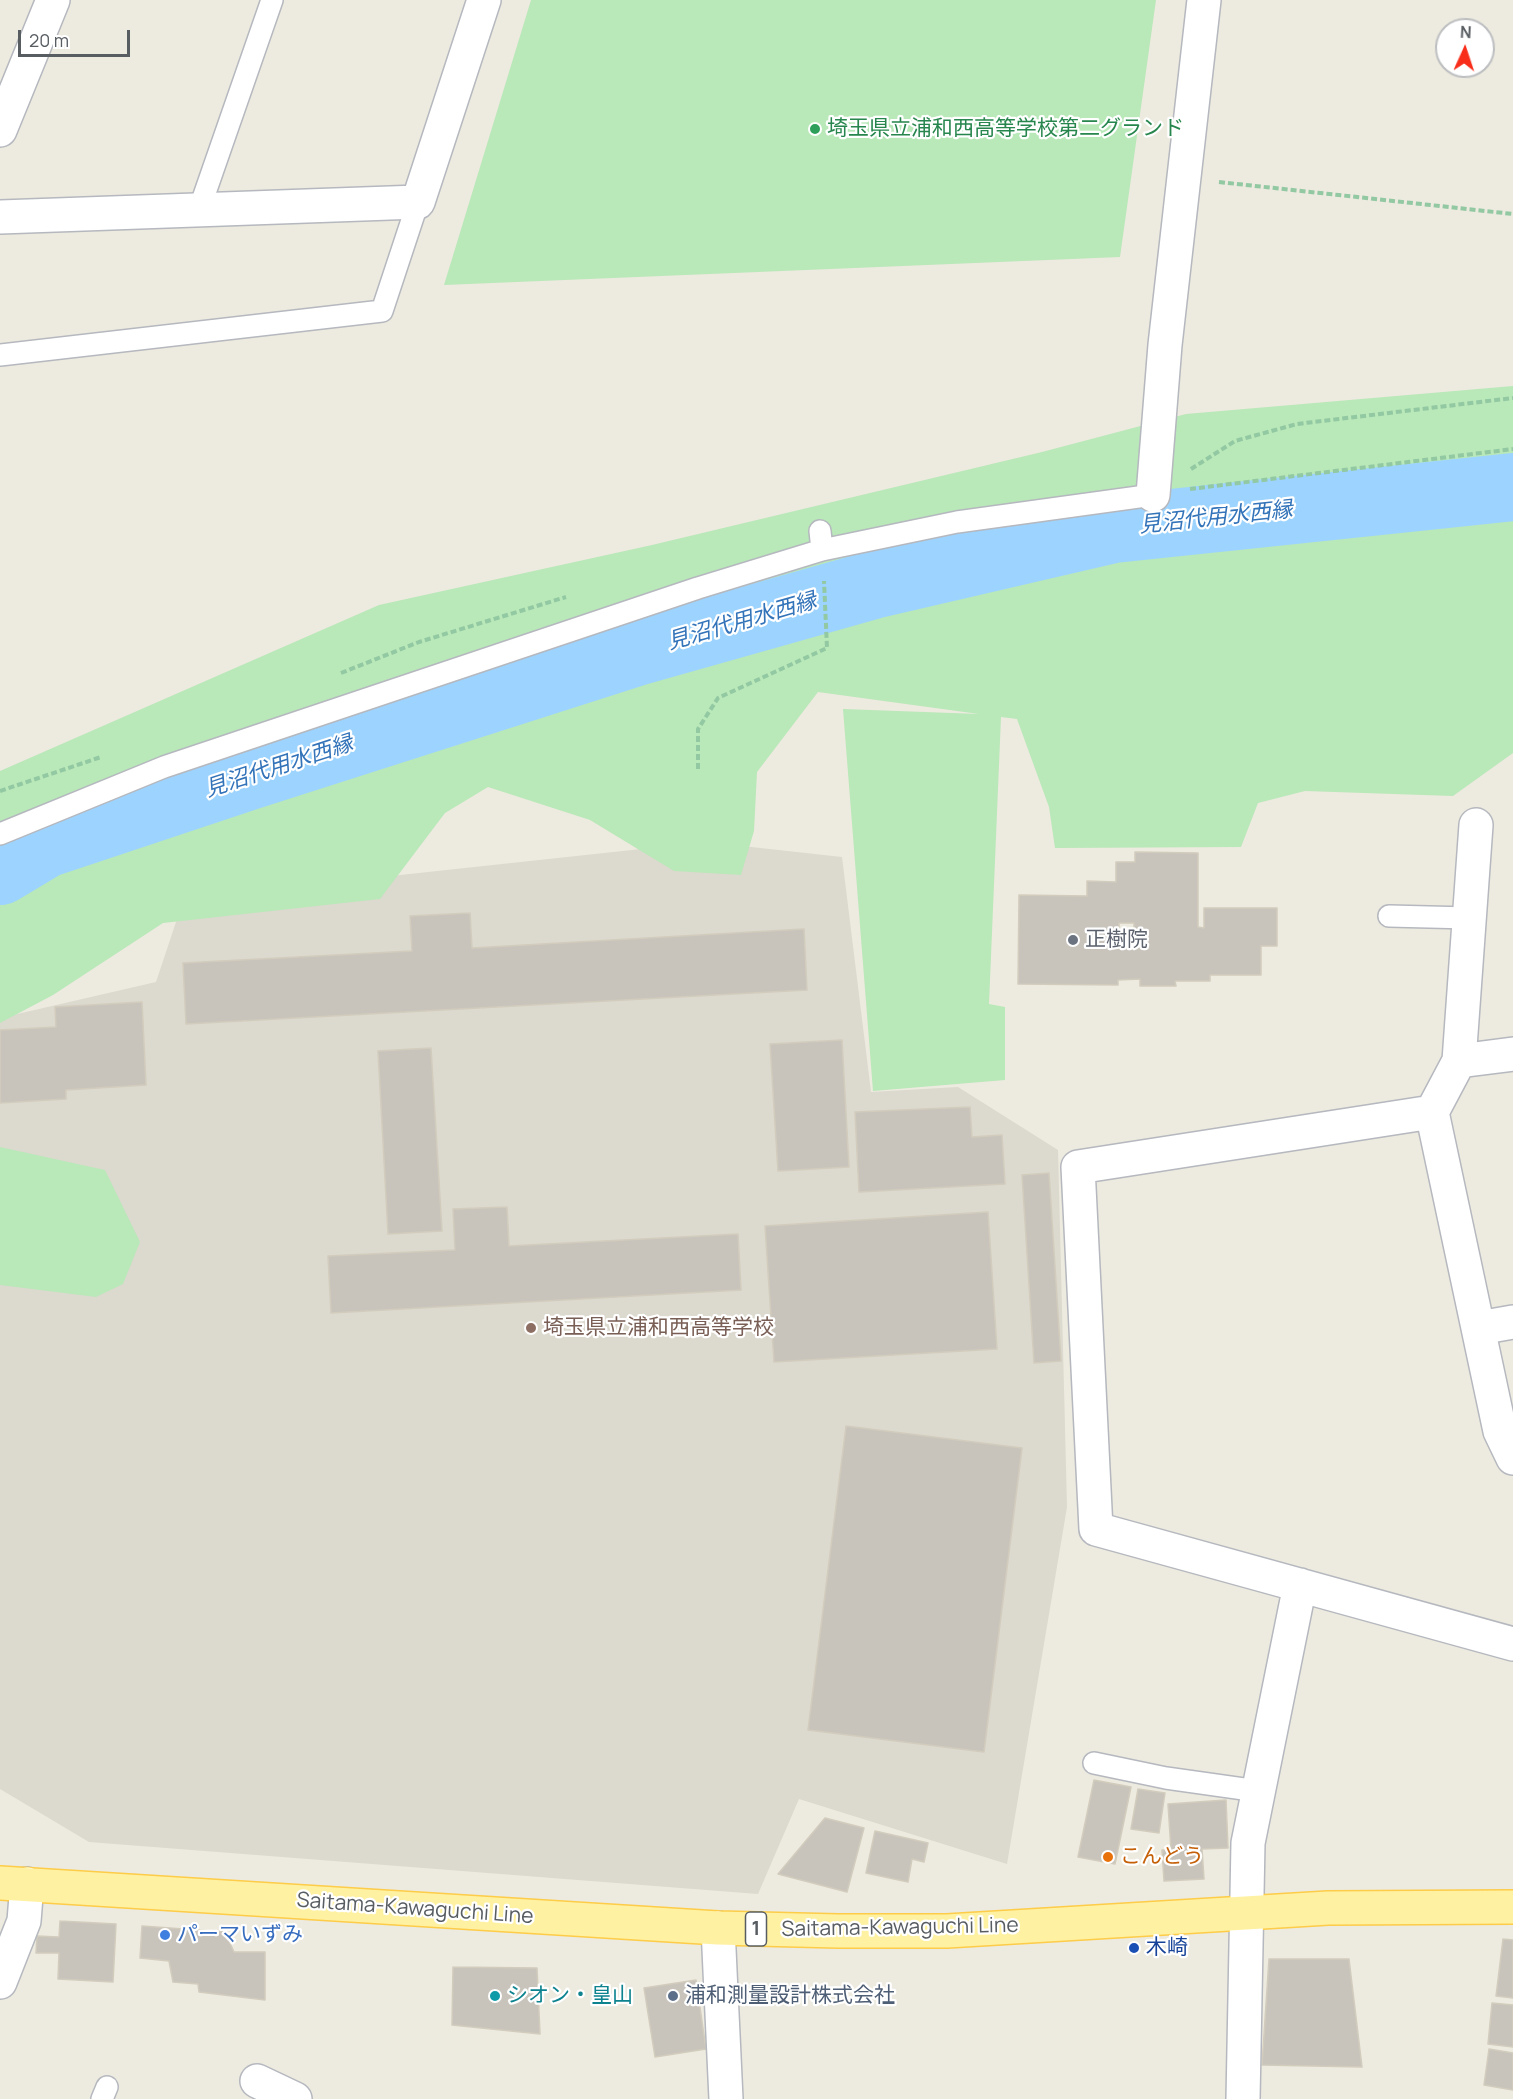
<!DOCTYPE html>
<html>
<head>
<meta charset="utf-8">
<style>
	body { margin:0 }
	#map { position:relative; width:1513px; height:2099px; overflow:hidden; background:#edeadf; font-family:Manrope,sans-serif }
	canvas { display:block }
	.north { position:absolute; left:1435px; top:18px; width:60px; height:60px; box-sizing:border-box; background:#fff; border:2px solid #bcbec0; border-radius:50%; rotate:3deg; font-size:16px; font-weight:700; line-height:24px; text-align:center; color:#585d62 }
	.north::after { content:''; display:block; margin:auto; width:21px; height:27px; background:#f82e1b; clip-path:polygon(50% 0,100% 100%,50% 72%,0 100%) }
	.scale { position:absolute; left:18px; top:30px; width:112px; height:27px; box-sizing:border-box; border:3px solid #585d62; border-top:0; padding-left:8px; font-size:18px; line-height:21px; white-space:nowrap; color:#585d62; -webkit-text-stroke:4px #fff; paint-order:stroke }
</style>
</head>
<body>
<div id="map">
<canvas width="1513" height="2099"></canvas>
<div class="north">N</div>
<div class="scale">20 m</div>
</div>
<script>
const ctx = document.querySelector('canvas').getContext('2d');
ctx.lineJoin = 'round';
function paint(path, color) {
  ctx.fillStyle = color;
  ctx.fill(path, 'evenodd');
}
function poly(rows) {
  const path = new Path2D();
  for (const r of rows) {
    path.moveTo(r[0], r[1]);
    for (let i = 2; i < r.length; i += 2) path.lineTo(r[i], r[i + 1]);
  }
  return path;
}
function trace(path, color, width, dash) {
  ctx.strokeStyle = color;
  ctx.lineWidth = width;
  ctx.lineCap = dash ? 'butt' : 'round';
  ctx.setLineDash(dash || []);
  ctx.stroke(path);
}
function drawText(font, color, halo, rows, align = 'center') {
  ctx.font = font + ' Manrope,"Noto Sans JP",sans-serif';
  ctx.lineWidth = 4.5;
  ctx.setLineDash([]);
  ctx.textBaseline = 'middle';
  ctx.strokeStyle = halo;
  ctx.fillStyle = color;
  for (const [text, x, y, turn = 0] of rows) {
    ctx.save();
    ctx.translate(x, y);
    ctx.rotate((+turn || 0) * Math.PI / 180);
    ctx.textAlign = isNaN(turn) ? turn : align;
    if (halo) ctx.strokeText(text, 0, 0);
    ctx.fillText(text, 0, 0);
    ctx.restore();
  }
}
paint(poly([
	[706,842,842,857,871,1092,958,1087,1058,1150,1067,1507,1007,1864,799,1799,758,1894,89,1842,0,1789,0,1018,156,982,182,904,391,876]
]), '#dcd9ce');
paint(poly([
	[531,0,1156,0,1120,257,444,285],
	[1513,386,1513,753,1453,796,1305,791,1258,803,1241,847,1055,848,1049,807,1017,719,1001,717,989,1004,1005,1007,1005,1080,873,1091,843,709,979,714,818,692,757,772,754,831,741,875,674,871,590,820,488,787,445,813,380,899,163,923,53,995,0,1023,0,771,379,605,652,545,1042,452,1186,414],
	[0,1147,105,1170,140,1242,123,1284,96,1297,0,1285]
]), '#b9e8b9');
trace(poly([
	[0,871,45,844,249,776,636,652,873,585,1114,529,1513,487]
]), '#9dd4ff', 68);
const building = poly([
	[1135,852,1198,853,1198,927,1204,928,1204,908,1277,908,1277,946,1261,946,1261,975,1210,975,1210,981,1175,981,1176,986,1140,986,1140,979,1118,980,1118,985,1018,984,1019,895,1087,896,1087,881,1116,882,1116,862,1135,862,1135,852],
	[1119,923,1134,923,1134,935,1119,934,1119,923],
	[470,913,472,948,804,929,807,990,186,1024,183,963,412,951,410,916,470,913],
	[142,1002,146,1085,66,1090,66,1099,0,1103,0,1030,56,1027,55,1007,142,1002],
	[842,1040,849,1167,778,1171,770,1044,842,1040],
	[431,1048,442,1231,388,1234,378,1051,431,1048],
	[970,1107,972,1137,1002,1135,1005,1184,859,1192,855,1112,970,1107],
	[1049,1173,1061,1361,1034,1363,1022,1175,1049,1173],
	[507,1207,509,1246,738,1234,741,1290,331,1313,328,1256,455,1250,453,1209,507,1207],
	[988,1212,997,1349,774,1362,765,1226,988,1212],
	[846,1426,1022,1448,984,1752,808,1730,846,1426],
	[1094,1780,1131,1787,1115,1864,1078,1857,1094,1780],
	[1138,1789,1165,1793,1159,1833,1131,1829,1138,1789],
	[1226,1800,1228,1848,1202,1849,1204,1879,1164,1881,1162,1850,1171,1850,1168,1804,1226,1800],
	[825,1818,864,1828,847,1892,778,1874,825,1818],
	[875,1831,928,1843,924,1862,912,1859,908,1882,866,1873,875,1831],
	[60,1921,116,1924,113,1982,58,1979,59,1953,36,1953,37,1936,59,1937,60,1921],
	[142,1926,225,1932,234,1952,265,1952,265,2000,199,1992,198,1984,173,1982,169,1961,140,1958,142,1926],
	[1503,1939,1513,1940,1513,1998,1496,1996,1503,1939],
	[1269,1959,1349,1959,1362,2067,1262,2065,1269,1959],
	[453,1967,537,1968,540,2034,452,2025,453,1967],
	[696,1980,706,2049,655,2057,644,1988,696,1980],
	[1492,2003,1513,2005,1513,2047,1488,2044,1492,2003],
	[1489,2049,1513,2053,1513,2090,1484,2085,1489,2049]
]);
paint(building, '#c8c4bc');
trace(building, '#d2ccbd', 1.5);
const service = poly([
	[199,210,272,0],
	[0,355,382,311,418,202],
	[820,531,822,550],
	[0,834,164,767,698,588,822,550,957,522,1153,495],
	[1389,916,1469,918],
	[1094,1763,1166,1778,1258,1791],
	[102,2099,107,2087]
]);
const minor = poly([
	[0,130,53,0],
	[0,217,418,202,484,0],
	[1153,495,1165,345,1204,0],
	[1476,825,1459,1061,1432,1112,1078,1167,1096,1529,1513,1644],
	[1459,1061,1513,1054],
	[1432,1112,1500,1431,1513,1458],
	[1479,1328,1513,1322],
	[718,1928,726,2099],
	[0,1982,24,1921,27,1884],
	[257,2081,295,2099],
	[1243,2099,1248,1843,1300,1585]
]);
const primary = poly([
	[0,1883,718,1928,838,1931,947,1931,1328,1908,1513,1907]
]);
trace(service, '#b5b8be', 24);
trace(minor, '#b5b8be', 36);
trace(primary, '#fdcc48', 36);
trace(poly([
	[1219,182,1513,214],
	[1191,469,1235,441,1297,424,1513,398],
	[1190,489,1513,449],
	[341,673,419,642,566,597],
	[698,769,698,729,718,698,827,648,824,581],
	[0,791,101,757]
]), '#92c8a2', 4, [6, 3]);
trace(service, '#fff', 21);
trace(minor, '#fff', 33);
trace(primary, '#fff1a2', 33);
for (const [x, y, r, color] of [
	[815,129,6,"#2e9e5b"],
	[1073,940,6,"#6b7280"],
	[531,1328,6,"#8d6e63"],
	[1108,1857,6,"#e8710a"],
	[165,1935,6,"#3f7fe0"],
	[1134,1948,6,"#1a4fb4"],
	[495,1996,6,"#0f9aa8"],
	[673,1996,6,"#5c6f8a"]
]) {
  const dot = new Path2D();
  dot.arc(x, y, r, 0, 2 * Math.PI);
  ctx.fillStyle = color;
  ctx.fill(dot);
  trace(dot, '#fff', 2);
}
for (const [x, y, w] of [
	[756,1929,21]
]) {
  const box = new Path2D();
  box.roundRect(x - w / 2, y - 17, w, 34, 4.5);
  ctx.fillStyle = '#fff';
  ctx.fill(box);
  trace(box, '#585d62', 1.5);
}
drawText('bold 20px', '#585d62', null, [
	["1",756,1929]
]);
drawText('21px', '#27864d', '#fff', [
	["埼玉県立浦和西高等学校第二グランド",827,129]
], 'left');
drawText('21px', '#5b616d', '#fff', [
	["正樹院",1085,940]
], 'left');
drawText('21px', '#785e54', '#fff', [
	["埼玉県立浦和西高等学校",543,1328]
], 'left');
drawText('21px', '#c56008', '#fff', [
	["こんどう",1120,1857]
], 'left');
drawText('21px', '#585d62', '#fff', [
	["Saitama-Kawaguchi Line",415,1909,4],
	["Saitama-Kawaguchi Line",900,1928,-1]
]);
drawText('21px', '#366cbe', '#fff', [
	["パーマいずみ",177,1935]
], 'left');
drawText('21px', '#164399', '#fff', [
	["木崎",1146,1948]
], 'left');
drawText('21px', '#0d838f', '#fff', [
	["シオン・皇山",507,1996]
], 'left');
drawText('21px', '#4e5e75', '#fff', [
	["浦和測量設計株式会社",685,1996]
], 'left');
drawText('italic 22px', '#3273b9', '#fff', [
	["見沼代用水西縁",1216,518,-6],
	["見沼代用水西縁",742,622,-16],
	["見沼代用水西縁",279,767,-18]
]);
</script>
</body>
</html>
